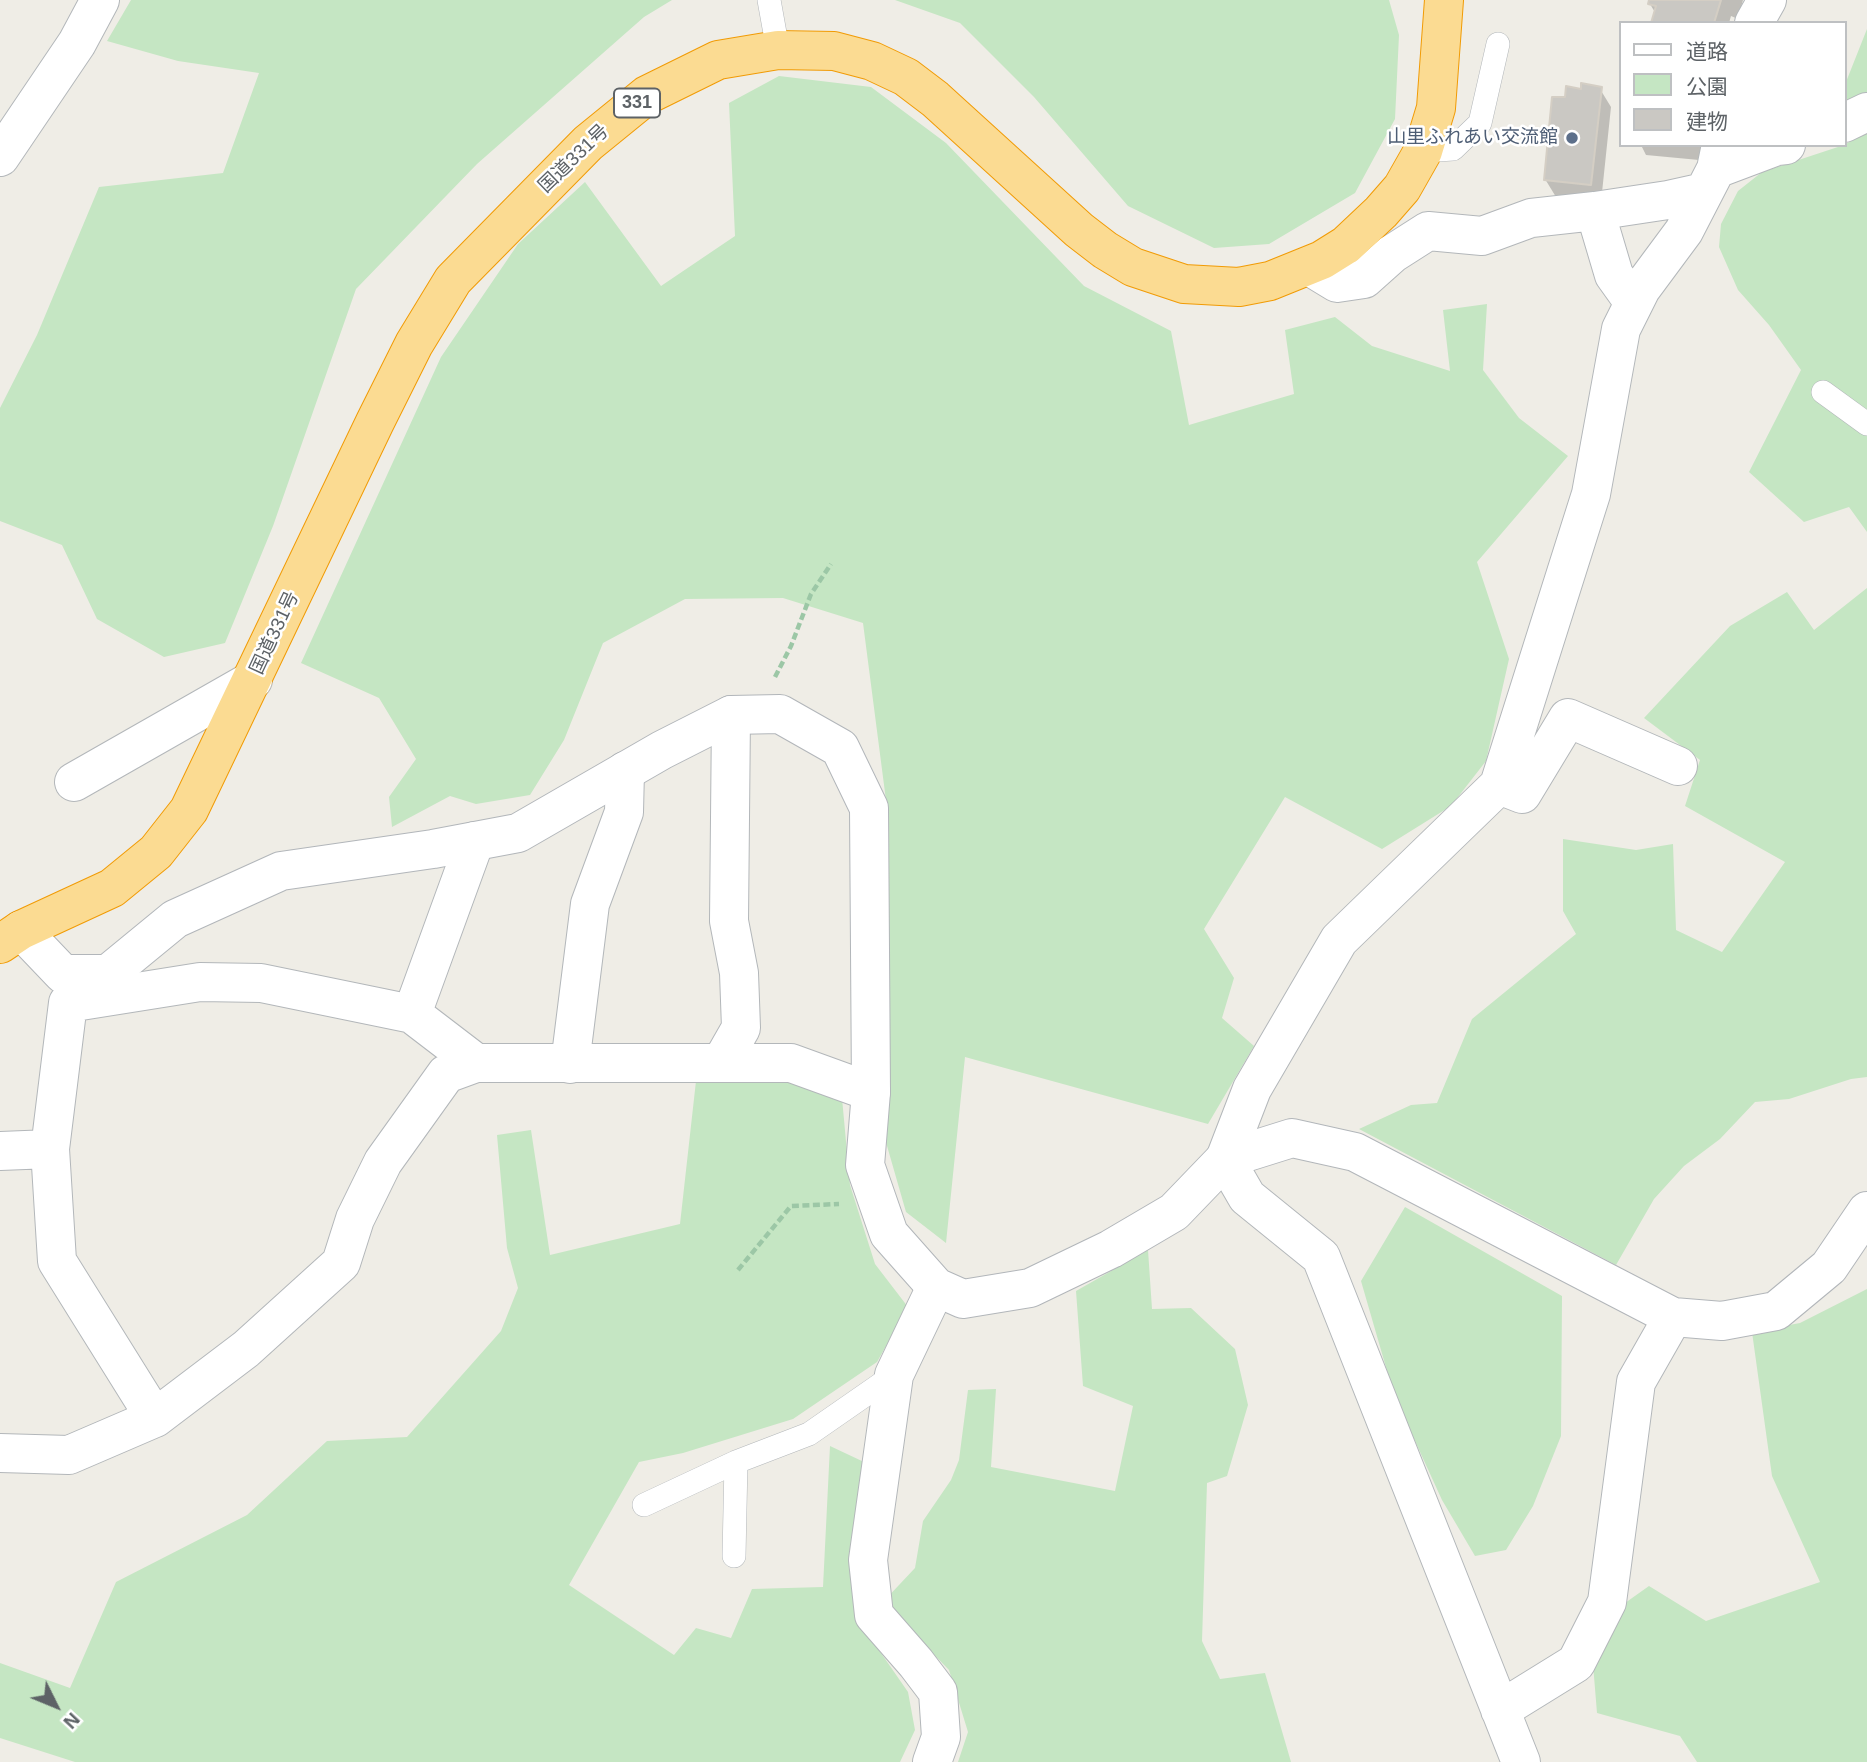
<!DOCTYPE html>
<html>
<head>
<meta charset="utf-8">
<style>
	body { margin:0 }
	#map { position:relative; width:1867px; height:1762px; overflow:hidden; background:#efede6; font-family:Helvetica,"Noto Sans JP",sans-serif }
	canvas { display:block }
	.legend { position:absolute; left:1619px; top:21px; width:228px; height:126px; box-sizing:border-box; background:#fff; border:2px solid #bec0c2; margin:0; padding:9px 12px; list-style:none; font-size:21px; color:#5d6266 }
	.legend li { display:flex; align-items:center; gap:14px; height:35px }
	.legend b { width:35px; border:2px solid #bec0c2 }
	.north { position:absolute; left:21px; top:1671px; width:70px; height:70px; -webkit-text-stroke:5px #fff; paint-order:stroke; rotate:133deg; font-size:19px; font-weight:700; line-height:28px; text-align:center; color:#5d6266 }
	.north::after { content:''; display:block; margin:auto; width:24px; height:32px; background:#5d6266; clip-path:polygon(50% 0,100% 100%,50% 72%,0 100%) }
</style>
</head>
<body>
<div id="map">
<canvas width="1867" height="1762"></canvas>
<ul class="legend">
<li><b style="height:9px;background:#fff"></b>道路</li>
<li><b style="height:19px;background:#c5e6c3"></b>公園</li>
<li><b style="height:19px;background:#cac8c3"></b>建物</li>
</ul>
<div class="north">N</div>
</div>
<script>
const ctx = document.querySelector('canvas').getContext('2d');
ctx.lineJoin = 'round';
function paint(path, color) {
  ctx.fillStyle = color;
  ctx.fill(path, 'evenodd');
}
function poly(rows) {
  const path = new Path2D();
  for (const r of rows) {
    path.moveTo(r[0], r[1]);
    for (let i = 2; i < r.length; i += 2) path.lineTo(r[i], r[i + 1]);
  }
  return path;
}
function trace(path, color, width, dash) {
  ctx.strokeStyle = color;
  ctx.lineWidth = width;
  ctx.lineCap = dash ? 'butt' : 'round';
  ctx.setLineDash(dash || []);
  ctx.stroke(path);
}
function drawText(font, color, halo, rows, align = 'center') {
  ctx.font = font + ' Helvetica,"Noto Sans JP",sans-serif';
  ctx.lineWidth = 5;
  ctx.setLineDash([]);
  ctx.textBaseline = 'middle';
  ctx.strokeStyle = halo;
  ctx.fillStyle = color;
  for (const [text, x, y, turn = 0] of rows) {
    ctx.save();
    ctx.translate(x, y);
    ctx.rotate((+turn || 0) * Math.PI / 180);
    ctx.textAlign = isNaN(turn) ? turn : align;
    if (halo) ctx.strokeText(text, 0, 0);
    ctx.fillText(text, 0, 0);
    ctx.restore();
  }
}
paint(poly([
	[131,0,672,0,644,17,477,164,356,289,273,526,225,643,164,657,97,619,62,545,0,521,0,408,37,335,99,187,223,173,259,73,178,61,107,41],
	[895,0,1389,0,1399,35,1395,119,1355,193,1269,244,1214,248,1128,206,1034,97,960,23],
	[1867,29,1867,93,1844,105,1844,87],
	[779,76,871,87,946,143,1084,286,1171,331,1189,425,1294,394,1285,330,1335,317,1372,346,1450,371,1443,310,1487,304,1483,370,1519,418,1568,456,1477,562,1509,659,1486,761,1451,806,1382,849,1285,797,1204,929,1234,978,1222,1018,1254,1046,1208,1124,965,1057,946,1243,906,1212,881,1125,887,808,863,623,783,598,685,599,603,643,564,740,530,795,476,804,450,796,392,827,389,797,416,759,379,698,301,663,441,357,518,244,585,182,661,286,735,236,729,103],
	[1867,132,1867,532,1849,507,1804,522,1749,472,1801,370,1769,325,1738,290,1719,247,1721,224,1738,191,1762,172,1844,145],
	[1867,588,1867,1077,1851,1079,1789,1099,1755,1102,1720,1139,1684,1166,1654,1199,1616,1265,1359,1129,1411,1105,1437,1103,1472,1019,1576,934,1563,911,1563,839,1636,850,1673,844,1676,930,1722,952,1785,862,1685,806,1700,760,1644,718,1730,626,1787,592,1814,630],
	[696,1081,797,1083,842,1098,850,1185,875,1264,908,1307,877,1362,793,1419,683,1453,639,1462,569,1585,674,1655,696,1628,731,1638,752,1589,823,1587,830,1446,864,1462,865,1630,908,1692,915,1730,900,1762,75,1762,0,1738,0,1663,70,1688,116,1582,247,1515,327,1441,407,1437,501,1331,518,1288,507,1248,497,1135,531,1130,550,1255,680,1224],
	[1405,1207,1562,1296,1561,1436,1533,1506,1506,1550,1475,1556,1442,1500,1394,1395,1361,1281],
	[1148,1250,1152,1309,1191,1308,1235,1349,1248,1405,1227,1476,1207,1483,1202,1641,1220,1679,1265,1673,1291,1762,958,1762,968,1732,949,1670,883,1602,915,1568,923,1521,951,1480,959,1460,968,1390,996,1389,991,1467,1115,1491,1133,1406,1083,1386,1076,1291],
	[1867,1289,1867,1762,1697,1762,1680,1736,1597,1713,1593,1664,1625,1603,1649,1586,1706,1621,1820,1582,1772,1476,1752,1332,1800,1323]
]), '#c5e6c3');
paint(poly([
	[1651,0,1743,0,1738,19,1731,16,1729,23,1653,23,1656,14,1650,4],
	[1600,89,1611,107,1601,202,1556,197,1545,179,1567,99,1582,91],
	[1641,145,1701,145,1699,160,1646,155]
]), '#0003');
const building = poly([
	[1649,0,1721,0,1714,23,1651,23,1656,6,1648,4,1649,0],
	[1581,83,1602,87,1591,185,1544,180,1552,97,1565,97,1566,86,1581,89,1581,83]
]);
paint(building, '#cac8c3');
trace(building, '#d4cec4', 2);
const lane = poly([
	[769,0,778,50],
	[1423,151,1453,149,1480,123,1498,44],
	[1823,392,1867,424],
	[644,1505,736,1462,809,1434,894,1375],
	[734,1556,736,1462]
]);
const street = poly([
	[1754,23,1767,0],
	[1844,123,1867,112],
	[0,157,77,43,100,0],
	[1716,169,1777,146,1786,145],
	[1595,211,1614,275,1634,303],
	[1309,266,1337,283,1364,279,1392,254,1428,231,1482,236,1531,218,1595,211,1668,200,1704,192],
	[74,782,253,680],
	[1499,785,1522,794,1568,718,1678,766],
	[412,1014,475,841],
	[721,1063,741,1028,739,973,729,921,731,715],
	[570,1064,590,904,624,812,625,771],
	[0,1151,50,1149],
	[155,1418,57,1261,50,1149,68,1003,200,982,261,983,412,1014,476,1063],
	[0,1453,69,1455,155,1418,246,1349,341,1263,355,1219,383,1162,446,1074,476,1063,791,1063,871,1092],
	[1500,1710,1576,1663,1607,1602,1636,1382,1673,1317],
	[932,1762,941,1737,938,1692,916,1663,874,1615,868,1560,894,1375,936,1287],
	[1521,1762,1321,1257,1247,1197,1225,1159,1252,1089,1339,940,1499,785,1591,494,1621,329,1641,289,1684,231,1716,169,1721,145]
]);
const secondary = poly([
	[21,930,63,974,108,974,175,919,281,871,433,849,518,833,662,750,731,715,780,714,840,748,869,808,871,1092,865,1165,889,1234,936,1287,963,1299,1030,1288,1111,1249,1174,1212,1225,1159,1292,1138,1355,1152,1673,1317,1722,1321,1776,1311,1829,1267,1867,1211]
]);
const highway = poly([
	[0,944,21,930,112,888,156,852,189,810,375,422,414,344,453,280,588,143,647,95,718,60,778,50,834,51,872,61,906,77,935,99,1079,230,1105,250,1133,267,1184,284,1239,287,1270,281,1322,260,1346,245,1381,212,1402,188,1423,151,1436,108,1444,0]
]);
trace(lane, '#b3b7ba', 24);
trace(street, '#b3b7ba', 40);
trace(secondary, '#b2b6ba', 40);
trace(highway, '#f19b05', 40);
trace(poly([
	[775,677,791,646,811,594,831,564],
	[738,1270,791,1206,839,1204]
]), '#9cc7a6', 4.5, [7, 3.5]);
trace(lane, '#fff', 23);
trace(street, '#fff', 38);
trace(secondary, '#fff', 38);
trace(highway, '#fbdb92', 38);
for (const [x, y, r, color] of [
	[1572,138,7,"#5c6f8a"]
]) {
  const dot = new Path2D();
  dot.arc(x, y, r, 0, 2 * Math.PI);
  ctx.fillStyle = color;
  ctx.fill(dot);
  trace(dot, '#fff', 2.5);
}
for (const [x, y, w] of [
	[637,103,46]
]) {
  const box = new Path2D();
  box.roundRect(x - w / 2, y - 14.5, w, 29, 5);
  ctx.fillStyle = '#fff';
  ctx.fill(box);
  trace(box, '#5d6266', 2);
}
drawText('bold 18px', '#5d6266', null, [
	["331",637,103]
]);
drawText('19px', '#4e5e75', '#fff', [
	["山里ふれあい交流館",1558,138]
], 'right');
drawText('19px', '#5d6266', '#fff', [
	["国道331号",574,159,-44],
	["国道331号",275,633,-65]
]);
</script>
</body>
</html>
